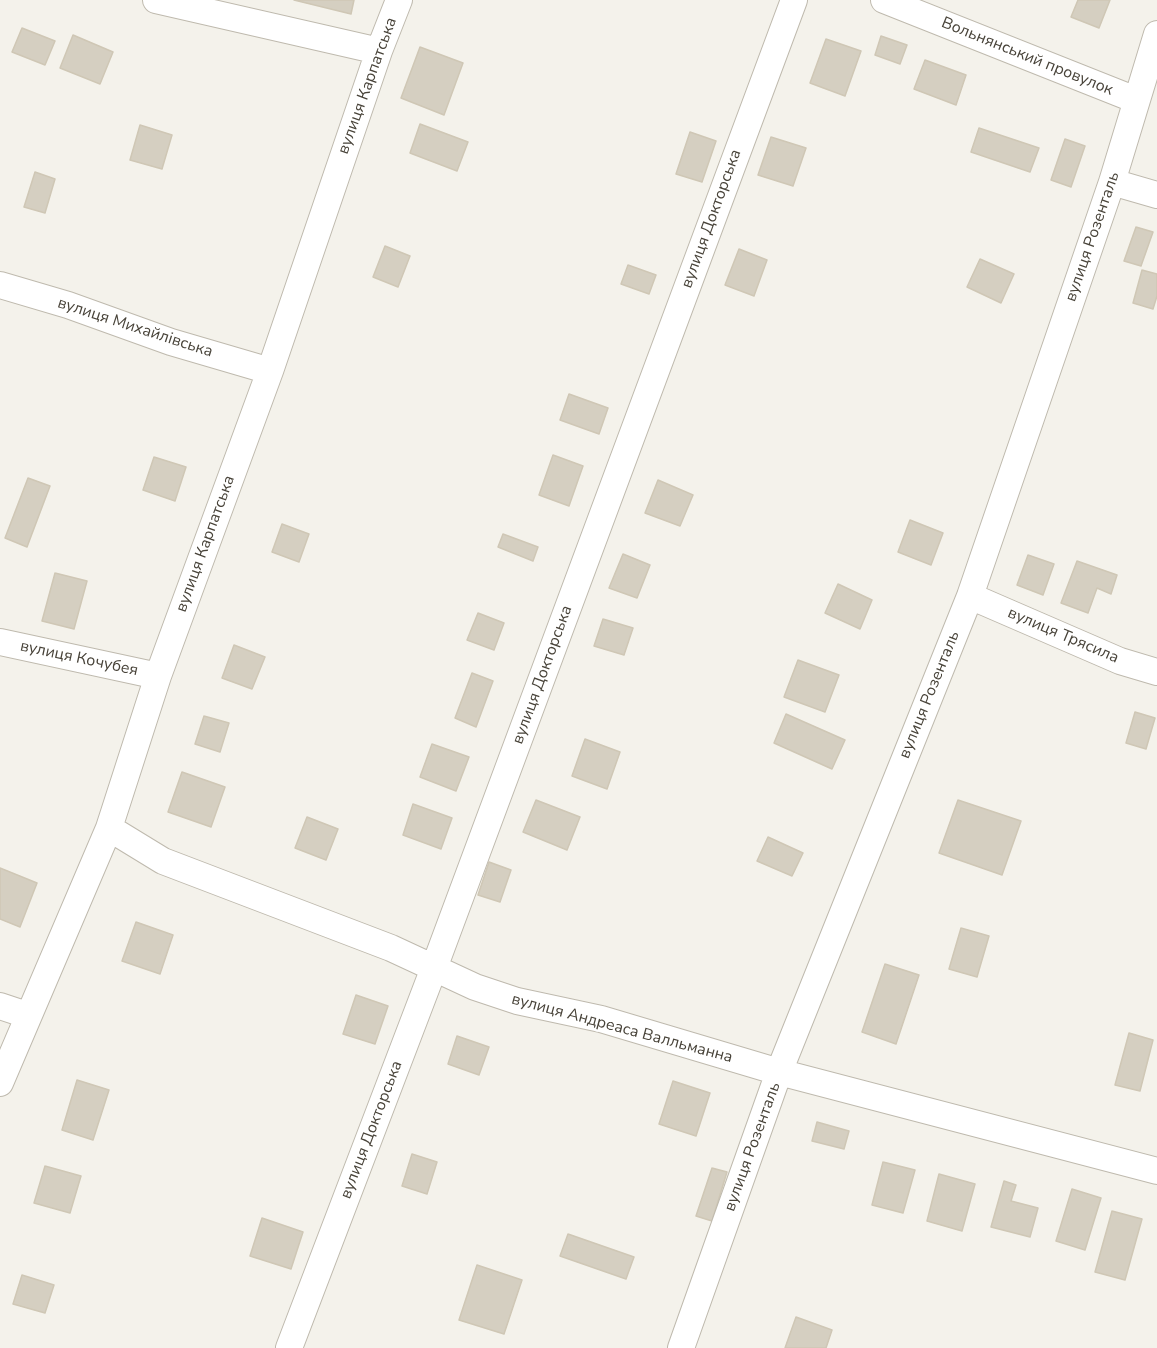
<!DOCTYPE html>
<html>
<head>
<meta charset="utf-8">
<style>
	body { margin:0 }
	canvas { display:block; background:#f4f2eb }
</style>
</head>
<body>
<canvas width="1157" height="1348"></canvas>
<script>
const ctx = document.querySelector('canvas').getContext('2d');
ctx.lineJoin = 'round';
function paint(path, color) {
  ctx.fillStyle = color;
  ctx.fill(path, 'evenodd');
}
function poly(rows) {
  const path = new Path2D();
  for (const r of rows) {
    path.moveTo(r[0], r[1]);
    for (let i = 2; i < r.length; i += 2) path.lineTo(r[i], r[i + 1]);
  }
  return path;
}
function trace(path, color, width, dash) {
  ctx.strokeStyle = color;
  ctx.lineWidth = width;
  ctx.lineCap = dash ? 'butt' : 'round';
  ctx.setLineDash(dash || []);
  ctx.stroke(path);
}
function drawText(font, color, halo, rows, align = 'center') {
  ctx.font = font + ' "Nunito Sans",sans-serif';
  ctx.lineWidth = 4.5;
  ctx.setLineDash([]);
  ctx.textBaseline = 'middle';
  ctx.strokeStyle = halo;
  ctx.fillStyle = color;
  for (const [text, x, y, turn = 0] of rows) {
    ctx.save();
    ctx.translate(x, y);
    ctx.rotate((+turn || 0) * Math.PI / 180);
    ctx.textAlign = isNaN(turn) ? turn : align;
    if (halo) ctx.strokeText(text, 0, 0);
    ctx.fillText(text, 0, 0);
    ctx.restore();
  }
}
const building = poly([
	[294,0,354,0,351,14,294,0],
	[1078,0,1110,0,1099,28,1071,17,1078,0],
	[22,28,55,41,45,65,12,52,22,28],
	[73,35,113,52,100,84,60,68,73,35],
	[881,36,907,45,900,64,875,55,881,36],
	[826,39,861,51,845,96,810,83,826,39],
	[420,47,463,63,444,115,401,98,420,47],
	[925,60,966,75,956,105,914,89,925,60],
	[420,124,468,142,457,171,410,153,420,124],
	[140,125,172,135,162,169,130,160,140,125],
	[979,128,1039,148,1030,172,971,152,979,128],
	[690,132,716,141,702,182,676,174,690,132],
	[771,137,806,148,793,186,758,175,771,137],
	[1065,139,1085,146,1071,187,1051,180,1065,139],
	[35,172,55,179,45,213,24,207,35,172],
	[1136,227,1153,232,1141,266,1124,261,1136,227],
	[385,246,410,256,398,287,373,277,385,246],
	[739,249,767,260,754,296,725,285,739,249],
	[980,259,1014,274,1001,303,967,287,980,259],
	[628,265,656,275,649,294,621,284,628,265],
	[1142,270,1157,274,1157,296,1153,309,1133,303,1142,270],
	[569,394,608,408,599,434,560,420,569,394],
	[553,455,583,466,569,506,539,495,553,455],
	[154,457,186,467,175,501,143,490,154,457],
	[28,478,50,486,27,547,5,538,28,478],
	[658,480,693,495,680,526,645,513,658,480],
	[910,520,943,533,931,565,898,552,910,520],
	[282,524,309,534,299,562,272,552,282,524],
	[503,534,538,547,533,561,498,547,503,534],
	[623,554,650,565,637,598,609,588,623,554],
	[1028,555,1054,564,1043,595,1017,585,1028,555],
	[1077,561,1117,575,1111,594,1097,588,1088,613,1061,603,1077,561],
	[55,573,87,581,74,629,42,621,55,573],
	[838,584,872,600,860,629,825,613,838,584],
	[478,613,504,623,494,650,467,640,478,613],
	[603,619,633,628,624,655,594,646,603,619],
	[234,645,265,657,252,689,222,678,234,645],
	[798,660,839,675,825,712,784,697,798,660],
	[472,673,493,681,476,727,455,718,472,673],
	[1135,712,1155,718,1146,749,1126,743,1135,712],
	[786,714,845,740,832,769,774,743,786,714],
	[204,716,229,723,220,752,195,744,204,716],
	[585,739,620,752,607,789,572,776,585,739],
	[432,744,469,757,456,791,420,777,432,744],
	[182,772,225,787,211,827,168,812,182,772],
	[536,800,580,817,567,850,523,832,536,800],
	[958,800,1021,821,1002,875,939,853,958,800],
	[413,804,452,818,441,849,403,835,413,804],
	[307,817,338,829,326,860,295,848,307,817],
	[768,837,803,853,792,876,757,861,768,837],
	[489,862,511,870,500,902,478,895,489,862],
	[0,868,37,883,20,927,0,919,0,868],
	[136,922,173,935,160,974,122,961,136,922],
	[961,928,989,936,977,977,949,969,961,928],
	[885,964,919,975,896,1044,862,1032,885,964],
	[356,995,388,1006,375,1044,343,1034,356,995],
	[1129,1033,1153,1040,1140,1091,1115,1085,1129,1033],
	[457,1036,489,1047,479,1075,448,1064,457,1036],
	[77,1080,109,1090,93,1140,62,1130,77,1080],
	[673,1081,710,1093,696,1136,659,1124,673,1081],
	[817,1122,849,1131,844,1149,812,1141,817,1122],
	[412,1154,437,1162,427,1194,402,1186,412,1154],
	[883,1162,915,1170,903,1213,872,1205,883,1162],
	[45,1166,81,1176,70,1213,34,1203,45,1166],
	[712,1168,727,1172,712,1221,696,1216,712,1168],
	[939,1174,975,1184,962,1231,927,1221,939,1174],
	[1004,1181,1016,1185,1011,1201,1038,1208,1030,1237,991,1227,1004,1181],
	[1072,1189,1101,1198,1085,1250,1056,1241,1072,1189],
	[1112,1211,1142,1219,1125,1280,1095,1272,1112,1211],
	[262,1218,303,1232,291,1269,250,1256,262,1218],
	[568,1234,634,1257,626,1279,560,1256,568,1234],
	[477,1265,522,1280,504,1334,459,1320,477,1265],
	[22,1275,54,1285,45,1313,13,1304,22,1275],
	[796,1317,832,1330,826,1348,785,1348,796,1317]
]);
paint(building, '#d5cfc1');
trace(building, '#cfc7b5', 1.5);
const minor = poly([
	[156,0,379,51],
	[884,0,1136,100],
	[1112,182,1157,195],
	[0,285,68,305,171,342,270,371],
	[970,596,1120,661,1157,672],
	[0,642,158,676],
	[109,828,163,861,391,948,475,987,517,1001,601,1019,779,1072,1157,1171],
	[0,1006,27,1015],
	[0,1083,109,828,158,676,270,371,379,51,399,0],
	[289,1348,434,968,794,0],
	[681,1348,779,1072,970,596,1112,182,1157,34]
]);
trace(minor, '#bfbaae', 28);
trace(minor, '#fff', 26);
drawText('16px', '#484339', '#fff', [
	["Вольнянський провулок",1027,57,22],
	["вулиця Карпатська",368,86,-70],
	["вулиця Докторська",712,219,-70],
	["вулиця Розенталь",1093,237,-71],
	["вулиця Михайлівська",135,328,18],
	["вулиця Карпатська",206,544,-70],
	["вулиця Трясила",1063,636,23],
	["вулиця Кочубея",79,659,12],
	["вулиця Докторська",543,675,-70],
	["вулиця Розенталь",930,695,-68],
	["вулиця Андреаса Валльманна",622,1029,15],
	["вулиця Докторська",372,1130,-69],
	["вулиця Розенталь",753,1147,-70]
]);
</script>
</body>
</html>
